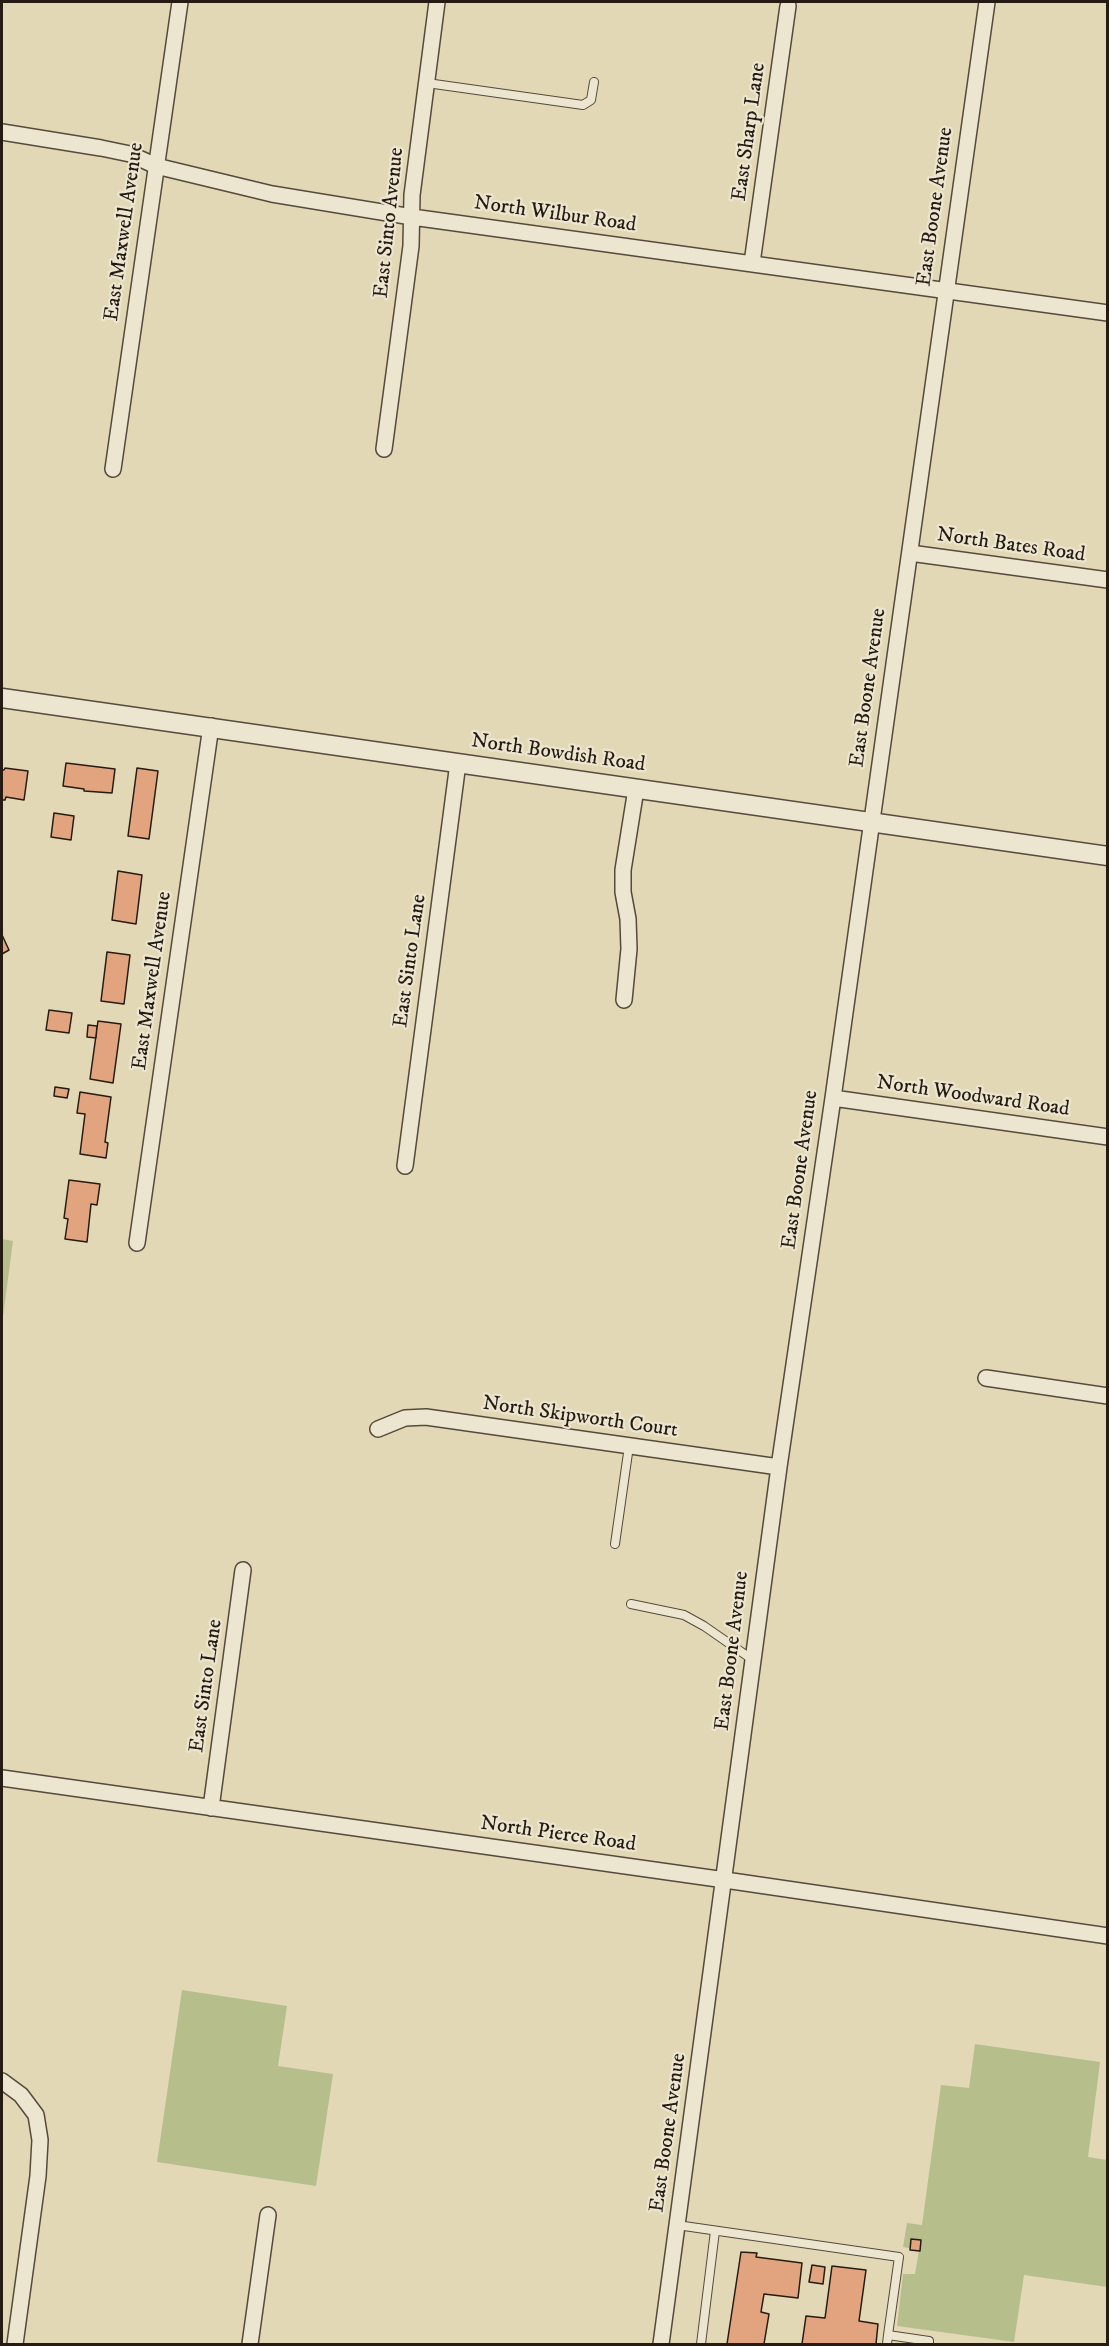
<!DOCTYPE html>
<html>
<head>
<meta charset="utf-8">
<style>
	body { margin:0 }
	#map { position:relative; width:1109px; height:2346px; overflow:hidden; background:#e2d8b6; font-family:"IM FELL DW Pica",serif }
	canvas { display:block }
	.frame { position:absolute; inset:0; border:3px solid #261b12; pointer-events:none }
</style>
</head>
<body>
<div id="map">
<canvas width="1109" height="2346"></canvas>
<div class="frame"></div>
</div>
<script>
const ctx = document.querySelector('canvas').getContext('2d');
ctx.lineJoin = 'round';
function paint(path, color) {
  ctx.fillStyle = color;
  ctx.fill(path, 'evenodd');
}
function poly(rows) {
  const path = new Path2D();
  for (const r of rows) {
    path.moveTo(r[0], r[1]);
    for (let i = 2; i < r.length; i += 2) path.lineTo(r[i], r[i + 1]);
  }
  return path;
}
function trace(path, color, width, dash) {
  ctx.strokeStyle = color;
  ctx.lineWidth = width;
  ctx.lineCap = dash ? 'butt' : 'round';
  ctx.setLineDash(dash || []);
  ctx.stroke(path);
}
function drawText(font, color, halo, rows, align = 'center') {
  ctx.font = font + ' "IM FELL DW Pica",serif';
  ctx.lineWidth = 4.5;
  ctx.setLineDash([]);
  ctx.textBaseline = 'middle';
  ctx.strokeStyle = halo;
  ctx.fillStyle = color;
  for (const [text, x, y, turn = 0] of rows) {
    ctx.save();
    ctx.translate(x, y);
    ctx.rotate((+turn || 0) * Math.PI / 180);
    ctx.textAlign = isNaN(turn) ? turn : align;
    if (halo) ctx.strokeText(text, 0, 0);
    ctx.fillText(text, 0, 0);
    ctx.restore();
  }
}
paint(poly([
	[2,1239,13,1241,2,1324],
	[182,1990,287,2006,278,2066,333,2074,316,2186,157,2162],
	[975,2044,1100,2062,1088,2157,1107,2160,1107,2287,1024,2275,1014,2342,897,2326,903,2274,915,2274,919,2250,903,2247,907,2223,922,2225,941,2085,969,2088]
]), '#b6be8c');
const building = poly([
	[66,763,115,769,112,793,84,791,84,789,63,786,66,763],
	[5,768,28,771,24,800,6,797,5,800,2,800,2,770,4,770,5,768],
	[137,768,158,771,149,839,128,836,137,768],
	[54,813,74,816,71,840,51,837,54,813],
	[118,871,142,875,136,924,112,920,118,871],
	[2,935,9,950,2,954,2,935],
	[107,952,130,955,124,1004,101,1001,107,952],
	[49,1010,72,1013,69,1033,46,1030,49,1010],
	[98,1021,121,1024,113,1083,90,1079,98,1021],
	[88,1025,97,1026,96,1038,87,1037,88,1025],
	[55,1087,69,1089,67,1098,54,1096,55,1087],
	[80,1092,111,1097,105,1142,108,1143,106,1158,80,1154,85,1114,77,1113,80,1092],
	[69,1180,100,1184,97,1205,91,1204,87,1242,65,1239,68,1219,64,1218,69,1180],
	[911,2239,921,2240,920,2251,910,2250,911,2239],
	[741,2252,757,2253,756,2257,802,2263,798,2298,764,2294,761,2312,769,2314,764,2344,727,2344,741,2252],
	[812,2265,825,2267,823,2284,809,2282,812,2265],
	[832,2266,866,2270,859,2321,878,2324,876,2344,802,2344,806,2316,825,2318,832,2266]
]);
paint(building, '#e1a47f');
trace(building, '#261b12', 1.5);
const service = poly([
	[427,83,583,105,591,100,594,82],
	[615,1544,629,1446],
	[631,1604,684,1615,704,1626,753,1660],
	[677,2225,899,2257,888,2335],
	[701,2344,715,2231],
	[887,2344,888,2335,929,2341,929,2344]
]);
const minor = poly([
	[2,132,101,148,130,154,156,166,272,194,412,217,1108,313],
	[752,263,788,6],
	[384,449,411,246,412,195,437,2],
	[113,469,180,2],
	[910,553,1108,580],
	[624,1000,629,949,628,919,623,892,623,870,636,789],
	[833,1098,1108,1137],
	[405,1166,458,763],
	[137,1243,211,726],
	[986,1378,1108,1396],
	[378,1429,405,1418,426,1417,779,1467],
	[2,1778,725,1880,1108,1936],
	[211,1808,243,1570],
	[2,2081,21,2095,36,2115,40,2140,38,2176,15,2344],
	[250,2344,268,2215],
	[661,2344,779,1467,833,1098,987,2]
]);
const tertiary = poly([
	[2,698,1108,856]
]);
trace(service, '#554a3b', 10);
trace(minor, '#554a3b', 18);
trace(tertiary, '#554a3b', 21);
trace(service, '#ece6d0', 8);
trace(minor, '#ece6d0', 15);
trace(tertiary, '#ece6d0', 18);
drawText('21px', '#261b12', '#ece6d0', [
	["East Sharp Lane",750,132,-82],
	["East Boone Avenue",936,207,-82],
	["North Wilbur Road",555,215,8],
	["East Sinto Avenue",390,223,-84],
	["East Maxwell Avenue",125,232,-82],
	["North Bates Road",1011,546,8],
	["East Boone Avenue",869,688,-82],
	["North Bowdish Road",558,754,8],
	["East Sinto Lane",411,961,-82],
	["East Maxwell Avenue",153,981,-82],
	["North Woodward Road",973,1097,8],
	["East Boone Avenue",801,1170,-82],
	["North Skipworth Court",580,1418,8],
	["East Boone Avenue",733,1651,-83],
	["East Sinto Lane",207,1686,-82],
	["North Pierce Road",558,1835,8],
	["East Boone Avenue",669,2133,-82]
]);
</script>
</body>
</html>
